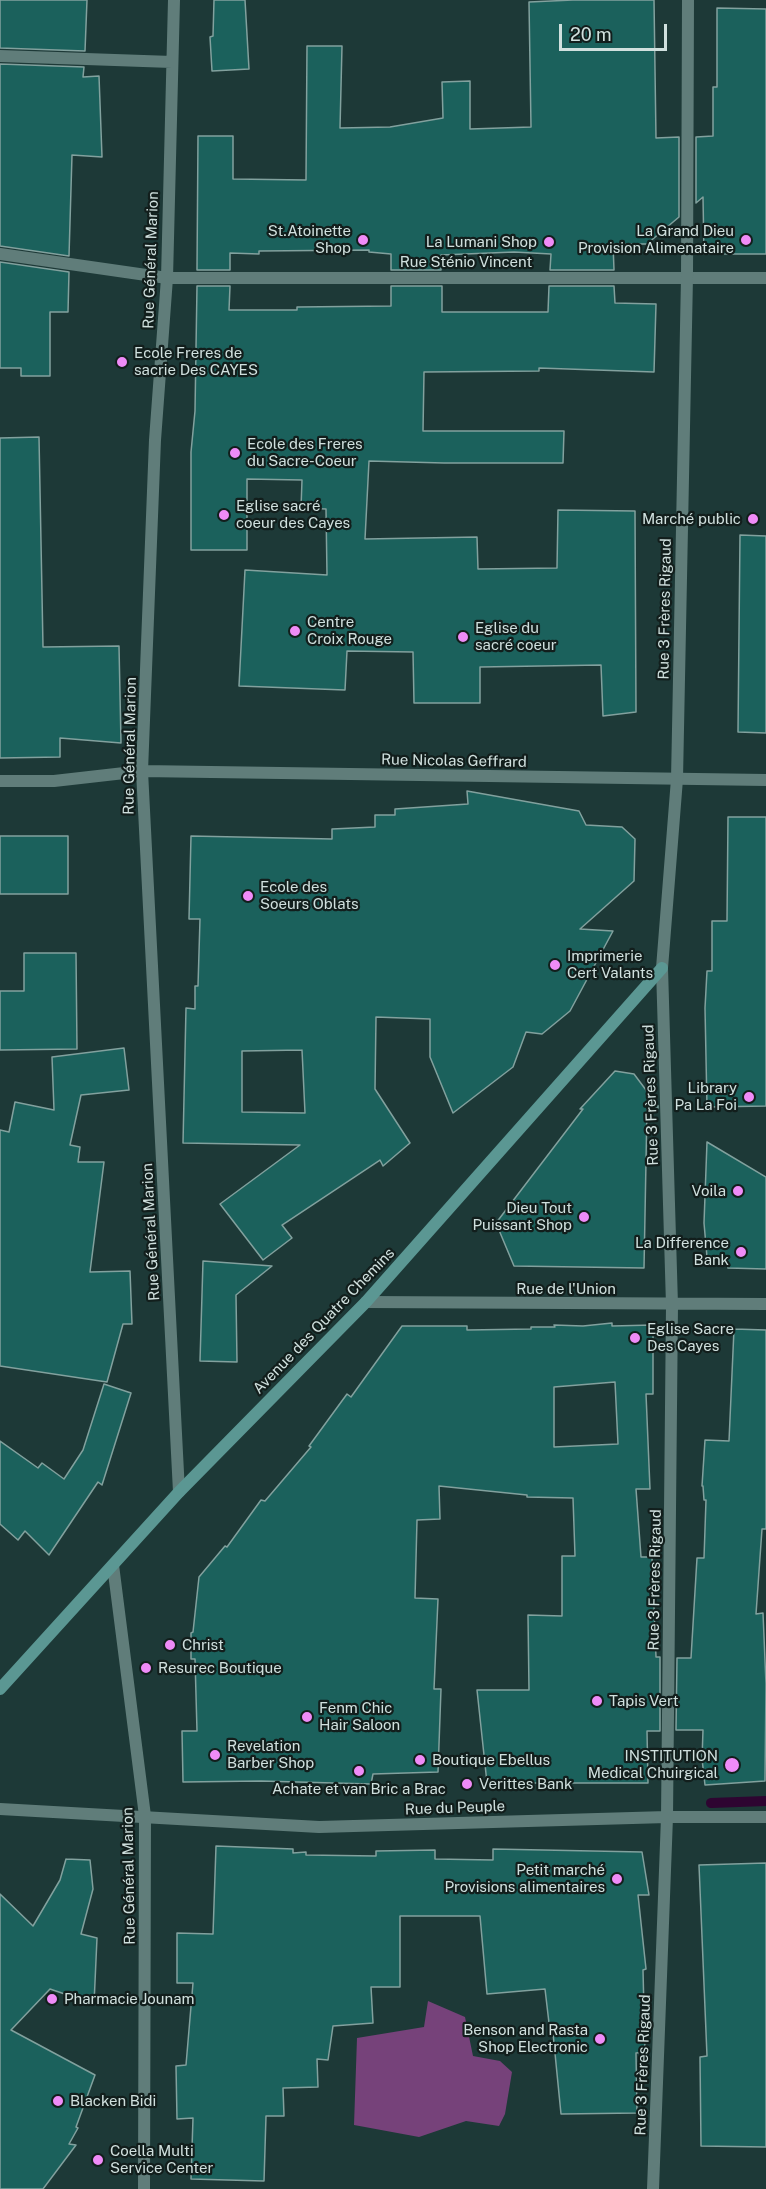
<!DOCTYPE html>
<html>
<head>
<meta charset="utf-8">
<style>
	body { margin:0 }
	#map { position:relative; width:766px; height:2189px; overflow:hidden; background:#1d3937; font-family:"Public Sans",sans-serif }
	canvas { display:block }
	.scale { position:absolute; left:559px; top:24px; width:108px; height:27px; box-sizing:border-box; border:3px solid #d0e0de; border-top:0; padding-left:8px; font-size:18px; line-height:21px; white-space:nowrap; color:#d0e0de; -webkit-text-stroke:4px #121e1c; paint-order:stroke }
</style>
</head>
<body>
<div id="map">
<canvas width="766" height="2189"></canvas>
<div class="scale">20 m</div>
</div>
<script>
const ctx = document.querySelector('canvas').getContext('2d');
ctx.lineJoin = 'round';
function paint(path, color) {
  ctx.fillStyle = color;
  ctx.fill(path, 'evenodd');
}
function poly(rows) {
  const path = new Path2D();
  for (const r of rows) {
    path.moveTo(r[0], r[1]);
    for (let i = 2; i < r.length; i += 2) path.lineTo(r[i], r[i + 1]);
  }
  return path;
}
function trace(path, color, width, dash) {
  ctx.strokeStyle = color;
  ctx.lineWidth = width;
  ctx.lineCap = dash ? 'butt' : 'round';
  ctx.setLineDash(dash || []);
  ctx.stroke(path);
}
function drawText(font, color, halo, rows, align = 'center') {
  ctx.font = font + ' "Public Sans",sans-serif';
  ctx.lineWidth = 4.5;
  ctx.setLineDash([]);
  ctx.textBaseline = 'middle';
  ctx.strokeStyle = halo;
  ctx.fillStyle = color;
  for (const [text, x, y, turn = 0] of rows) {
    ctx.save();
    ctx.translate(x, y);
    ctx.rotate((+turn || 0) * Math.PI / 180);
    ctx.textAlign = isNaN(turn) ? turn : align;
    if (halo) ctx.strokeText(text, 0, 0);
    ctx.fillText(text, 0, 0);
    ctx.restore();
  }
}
paint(poly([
	[428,2001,465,2017,473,2056,500,2061,512,2072,505,2114,499,2126,466,2121,419,2137,354,2125,357,2038,424,2027]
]), '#76427a');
trace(poly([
	[711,1803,766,1801]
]), '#2e0531', 10);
const building = poly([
	[0,0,87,0,85,51,0,48,0,0],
	[214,0,245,0,249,69,212,71,210,37,213,36,214,0],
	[573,0,654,0,656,138,679,137,679,217,647,244,613,244,614,270,550,270,551,254,514,252,441,255,441,270,391,270,391,254,369,252,369,250,259,251,259,254,230,253,230,270,197,270,198,136,233,136,233,179,306,180,307,46,342,46,340,128,390,127,443,118,442,82,470,81,470,129,531,127,529,2,573,0],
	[717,8,766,9,766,254,704,254,703,197,696,203,696,137,713,136,713,87,717,87,717,8],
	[0,64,84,67,83,77,99,76,102,157,72,155,69,256,0,246,0,64],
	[0,262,69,272,68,312,50,312,50,376,21,376,21,368,0,368,0,262],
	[197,286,230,286,229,310,297,310,297,307,391,306,391,286,442,286,442,312,548,312,549,286,614,286,615,303,656,304,654,372,539,368,539,371,424,372,423,431,564,431,563,463,444,463,369,461,365,539,477,537,478,569,557,568,558,510,635,511,636,712,603,716,601,665,480,667,480,703,414,703,413,652,347,651,345,690,239,686,245,570,327,575,326,509,301,508,302,480,247,479,247,550,191,550,191,452,195,411,197,286],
	[39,437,43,647,119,646,121,743,60,738,60,757,0,758,0,438,39,437],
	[740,535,766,536,766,733,738,732,740,535],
	[467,791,579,811,586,825,622,827,635,839,634,881,580,929,613,931,570,1011,542,1034,526,1032,513,1067,453,1113,430,1057,430,1019,376,1017,375,1089,410,1143,383,1166,380,1160,282,1225,292,1238,263,1260,220,1204,300,1145,183,1143,186,1008,195,1009,195,986,198,986,200,919,189,919,191,836,332,839,332,829,375,827,375,815,395,815,395,809,468,804,467,791],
	[302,1050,305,1113,242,1112,242,1051,302,1050],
	[728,817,766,817,766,1106,707,1107,705,1008,707,971,712,971,712,921,727,921,728,817],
	[0,836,68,836,68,894,0,894,0,836],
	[24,953,76,953,77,1049,0,1050,0,991,24,991,24,953],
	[124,1048,129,1090,81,1095,70,1145,80,1147,78,1162,104,1162,90,1272,130,1271,132,1324,123,1324,107,1382,0,1366,0,1130,9,1132,15,1102,54,1110,52,1057,124,1048],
	[615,1071,634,1074,658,1106,658,1108,647,1108,644,1268,514,1266,496,1223,583,1109,580,1109,615,1071],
	[707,1142,766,1177,766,1269,728,1268,726,1259,707,1257,704,1223,707,1142],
	[203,1261,272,1266,236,1295,237,1362,200,1361,203,1261],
	[612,1323,612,1326,653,1325,653,1394,646,1394,650,1489,636,1489,641,1557,652,1557,656,1657,660,1657,660,1731,647,1731,648,1783,487,1783,477,1690,529,1690,528,1615,562,1616,562,1556,575,1556,573,1498,527,1497,527,1495,439,1486,440,1519,417,1520,415,1598,438,1599,434,1689,441,1689,438,1772,373,1774,371,1784,261,1781,183,1782,182,1731,197,1731,195,1659,191,1659,191,1633,193,1632,199,1577,225,1546,227,1547,261,1500,265,1501,311,1447,309,1446,347,1394,351,1397,402,1326,467,1326,467,1330,531,1329,531,1327,555,1327,554,1325,583,1326,612,1323],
	[615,1382,618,1444,554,1447,554,1387,615,1382],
	[734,1329,766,1330,766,1529,762,1529,756,1614,763,1613,766,1684,765,1781,705,1785,702,1759,703,1730,676,1730,677,1658,691,1658,697,1558,704,1558,706,1500,704,1500,703,1486,702,1486,705,1440,729,1441,734,1329],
	[104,1384,131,1393,102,1485,98,1482,49,1555,25,1531,18,1540,0,1524,0,1441,38,1468,42,1463,64,1479,83,1450,104,1384],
	[216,1846,293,1849,293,1853,306,1852,306,1855,376,1856,376,1851,435,1850,435,1859,493,1860,493,1849,642,1852,649,1895,638,1895,646,1969,643,1970,645,2052,636,2053,637,2113,561,2114,552,2023,549,2023,545,1989,487,1994,480,1916,400,1916,400,1987,371,1987,373,2023,333,2026,328,2060,317,2059,318,2087,283,2088,284,2116,266,2116,264,2181,191,2179,193,2118,177,2119,176,2066,186,2065,193,1983,177,1983,177,1933,213,1934,216,1846],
	[66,1859,90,1860,93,1889,81,1934,97,1938,94,2004,50,1989,11,2030,95,2075,76,2127,78,2128,69,2144,76,2145,43,2189,0,2189,0,1894,33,1926,60,1880,66,1859],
	[766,1863,766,2147,701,2146,700,2057,707,2056,699,1865,766,1863]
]);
paint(building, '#1b615c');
trace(building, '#82a19e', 1.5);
trace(poly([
	[174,0,167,278,155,440,142,771,179,1492],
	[0,56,172,62],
	[0,254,167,278,766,278],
	[0,781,54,781,142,771,766,780],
	[366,1302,766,1304],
	[0,1809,319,1827,667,1817,766,1817],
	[653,2189,667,1817,672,1305,662,968]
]), '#607d7a', 12);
trace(poly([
	[662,968,677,779,687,277,688,0],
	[113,1565,145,1816,144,2189]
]), '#607d7a', 12);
trace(poly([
	[0,1689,179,1492,366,1302,662,968]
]), '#5b9793', 12);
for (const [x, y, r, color] of [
	[363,240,6,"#ef8bf7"],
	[746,240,6,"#ef8bf7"],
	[549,242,6,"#ef8bf7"],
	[122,362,6,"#ef8bf7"],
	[235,453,6,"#ef8bf7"],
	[224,515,6,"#ef8bf7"],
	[753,519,6,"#ef8bf7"],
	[295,631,6,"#ef8bf7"],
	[463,637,6,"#ef8bf7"],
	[248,896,6,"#ef8bf7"],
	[555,965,6,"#ef8bf7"],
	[749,1097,6,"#ef8bf7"],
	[738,1191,6,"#ef8bf7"],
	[584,1217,6,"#ef8bf7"],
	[741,1252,6,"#ef8bf7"],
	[635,1338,6,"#ef8bf7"],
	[170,1645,6,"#ef8bf7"],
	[146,1668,6,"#ef8bf7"],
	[597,1701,6,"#ef8bf7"],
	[307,1717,6,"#ef8bf7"],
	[215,1755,6,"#ef8bf7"],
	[420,1760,6,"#ef8bf7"],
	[732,1765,8,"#ef8bf7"],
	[359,1771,6,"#ef8bf7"],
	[467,1784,6,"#ef8bf7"],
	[617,1879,6,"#ef8bf7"],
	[52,1999,6,"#ef8bf7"],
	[600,2039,6,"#ef8bf7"],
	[58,2101,6,"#ef8bf7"],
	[98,2160,6,"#ef8bf7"]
]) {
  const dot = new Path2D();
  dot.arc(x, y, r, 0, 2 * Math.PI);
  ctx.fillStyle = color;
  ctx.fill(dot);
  trace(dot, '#121e1c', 2);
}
drawText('15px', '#d0e0de', '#121e1c', [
	["St.Atoinette",351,231,"right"],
	["Shop",351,248,"right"],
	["La Grand Dieu",734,231,"right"],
	["Provision Alimenataire",734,248,"right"],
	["La Lumani Shop",537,242,"right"],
	["Ecole Freres de",134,353],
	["sacrie Des CAYES",134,370],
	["Ecole des Freres",247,444],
	["du Sacre-Coeur",247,461],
	["Eglise sacré",236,506],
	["coeur des Cayes",236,523],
	["Marché public",741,519,"right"],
	["Centre",307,622],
	["Croix Rouge",307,639],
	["Eglise du",475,628],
	["sacré coeur",475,645],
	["Ecole des",260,887],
	["Soeurs Oblats",260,904],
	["Imprimerie",567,956],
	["Cert Valants",567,973],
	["Library",737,1088,"right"],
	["Pa La Foi",737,1105,"right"],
	["Voila",726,1191,"right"],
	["Dieu Tout",572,1208,"right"],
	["Puissant Shop",572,1225,"right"],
	["La Difference",729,1243,"right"],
	["Bank",729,1260,"right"],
	["Eglise Sacre",647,1329],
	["Des Cayes",647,1346],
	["Christ",182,1645],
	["Resurec Boutique",158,1668],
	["Tapis Vert",609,1701],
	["Fenm Chic",319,1708],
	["Hair Saloon",319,1725],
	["Revelation",227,1746],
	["Barber Shop",227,1763],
	["INSTITUTION",718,1756,"right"],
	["Medical Chuirgical",718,1773,"right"],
	["Boutique Ebellus",432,1760],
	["Verittes Bank",479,1784],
	["Achate et van Bric a Brac",359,1789,"center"],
	["Petit marché",605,1870,"right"],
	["Provisions alimentaires",605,1887,"right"],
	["Pharmacie Jounam",64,1999],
	["Benson and Rasta",588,2030,"right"],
	["Shop Electronic",588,2047,"right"],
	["Blacken Bidi",70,2101],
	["Coella Multi",110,2151],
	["Service Center",110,2168]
], 'left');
drawText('15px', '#d0e0de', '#121e1c', [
	["Rue Général Marion",151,260,-88],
	["Rue Sténio Vincent",466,262],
	["Rue 3 Frères Rigaud",665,609,-89],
	["Rue Général Marion",130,746,-89],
	["Rue Nicolas Geffrard",454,761,1],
	["Rue 3 Frères Rigaud",651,1095,-92],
	["Rue Général Marion",151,1232,-93],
	["Rue de l'Union",566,1289],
	["Avenue des Quatre Chemins",324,1321,-46],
	["Rue 3 Frères Rigaud",655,1580,-89],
	["Rue du Peuple",455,1808,-2],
	["Rue Général Marion",129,1876,-91],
	["Rue 3 Frères Rigaud",643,2065,-88]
]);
</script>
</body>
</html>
